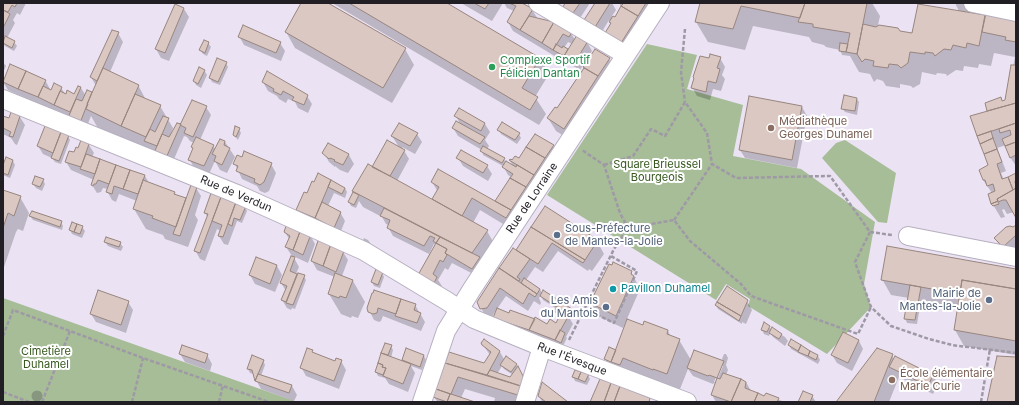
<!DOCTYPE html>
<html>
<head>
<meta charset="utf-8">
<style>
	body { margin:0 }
	#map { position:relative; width:1019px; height:405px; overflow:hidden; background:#ebe3f4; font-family:Inter,sans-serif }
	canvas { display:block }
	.frame { position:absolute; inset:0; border:4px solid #211e24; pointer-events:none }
</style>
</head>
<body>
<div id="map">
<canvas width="1019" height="405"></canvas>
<div class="frame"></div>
</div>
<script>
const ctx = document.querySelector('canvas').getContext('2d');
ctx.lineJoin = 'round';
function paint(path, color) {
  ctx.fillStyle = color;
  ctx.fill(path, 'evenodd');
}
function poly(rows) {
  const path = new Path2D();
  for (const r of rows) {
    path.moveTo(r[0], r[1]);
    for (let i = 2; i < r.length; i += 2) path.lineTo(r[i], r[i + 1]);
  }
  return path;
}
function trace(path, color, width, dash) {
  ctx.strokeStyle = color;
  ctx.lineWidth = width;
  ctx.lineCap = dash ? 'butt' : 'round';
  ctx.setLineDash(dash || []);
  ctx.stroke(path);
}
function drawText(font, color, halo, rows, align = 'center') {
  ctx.font = font + ' Inter,sans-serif';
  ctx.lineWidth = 4;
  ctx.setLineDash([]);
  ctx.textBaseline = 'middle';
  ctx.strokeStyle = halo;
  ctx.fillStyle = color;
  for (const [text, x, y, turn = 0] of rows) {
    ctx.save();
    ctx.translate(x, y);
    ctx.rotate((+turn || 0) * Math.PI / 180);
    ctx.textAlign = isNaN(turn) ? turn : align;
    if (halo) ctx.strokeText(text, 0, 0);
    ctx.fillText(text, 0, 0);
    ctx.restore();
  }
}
paint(poly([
	[647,44,697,55,687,89,743,105,733,156,801,169,875,222,864,284,871,307,827,354,748,306,750,299,726,284,716,300,547,195],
	[845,140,896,173,887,223,878,222,822,158,836,143],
	[3,298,297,402,3,402]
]), '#a6bd98');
paint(poly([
	[3,3,26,3,20,15,17,13,13,20,15,23,7,38,14,42,17,46,14,51,5,46,3,43,6,37,3,35],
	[303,3,325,3,405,49,414,65,392,103,295,48,286,32],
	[332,3,445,3,540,58,549,74,535,97,546,114,539,125],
	[461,3,503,3,492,21],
	[504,3,520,3,532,10,538,19,571,33,575,40,587,42,592,51,580,70,570,64,567,60,559,55,558,58,513,31,508,22,514,11,507,8],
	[568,42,572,44,568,51,564,48],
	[566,3,590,3,578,21,569,15,564,7],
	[596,3,612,3,616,10,612,16,615,19,622,8,619,3,661,3,626,51,609,20,600,35,590,29],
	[701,3,872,3,880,16,878,25,897,29,899,32,913,34,960,13,955,3,1016,3,1016,166,1010,157,1006,145,997,148,1006,171,1001,173,1004,180,1016,174,1016,216,1014,212,1007,214,1004,209,1002,210,1005,217,1001,218,992,203,992,193,983,180,989,166,990,109,1002,102,1006,101,1015,57,994,53,991,66,979,64,978,68,964,66,963,71,956,70,947,76,946,74,937,73,936,75,922,72,920,84,913,88,911,86,900,84,900,88,886,86,883,81,877,79,874,82,870,74,859,72,850,56,842,55,840,50,826,47,824,45,812,42,809,37,753,26,745,50,708,42,696,22],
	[184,9,189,17,169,61,161,58,156,49],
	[118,33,123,42,110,72,138,85,146,100,160,106,173,128,171,133,172,133,180,125,181,126,192,101,206,107,211,115,200,140,213,146,216,150,220,140,225,142,235,157,227,173,220,170,215,161,209,174,194,168,190,160,194,149,194,143,190,141,187,137,184,136,171,166,99,130,91,116,85,131,69,117,8,90,3,82,45,80,50,89,49,90,52,91,61,88,66,95,74,96,78,87,81,88,86,96,88,91,93,93,96,86,91,77],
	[239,36,280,43,285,51,281,61,244,45],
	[208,43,211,47,207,56,203,54,200,50],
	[596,50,609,59,614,68,572,141,556,131,548,118,558,109],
	[720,58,725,67,722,75,725,79,721,91,713,89,710,100,697,96,692,87,709,60],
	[3,62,6,66,3,73],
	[226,63,228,67,220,85,212,82,210,78],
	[204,70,207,75,201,88,196,85,194,81],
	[263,82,307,96,312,104,308,113,298,108,295,102,288,99,286,103,279,99,277,96,268,91],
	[750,97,802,107,807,116,797,168,745,158,740,150],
	[856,98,859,102,857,115,845,112,842,108],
	[459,109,485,124,490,132,485,140,489,146,487,149,504,159,506,163,514,168,510,161,519,160,553,146,558,154,513,230,480,210,473,223,487,231,496,247,477,276,452,263,448,270,445,268,438,280,442,286,439,291,420,275,436,245,434,244,429,254,393,236,388,227,389,225,386,224,382,217,363,207,359,201,356,208,351,206,349,202,354,192,372,168,399,147,392,136,417,134,422,142,415,154,402,147,409,159,397,181,435,202,433,199,438,192,432,182,498,204,496,201,511,177,508,175,503,166,483,155,482,150,458,136,453,128,460,124,456,116],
	[3,117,10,120,20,117,25,125,17,145,15,144,11,138,3,134],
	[239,129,241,133,238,140,234,135],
	[499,130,519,134,521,138,517,144,501,134],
	[68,136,70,140,61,164,55,162,52,158,43,154,38,146],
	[329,144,349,155,354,164,348,173,340,170,335,166,335,167,329,162,324,153],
	[89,145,94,153,92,157,145,176,149,183,175,193,176,196,186,199,187,201,196,188,201,196,195,215,198,220,188,247,165,239,163,235,146,229,134,209,137,201,119,194,116,202,112,200,107,191,108,189,103,188,101,192,97,193,92,185,94,180,71,170,66,162,78,149],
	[458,158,487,166,492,174,488,181,463,166],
	[13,161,15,165,10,178,3,175,3,162],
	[235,164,271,164,276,173,269,191,265,193,260,191,257,186,242,179],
	[43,180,45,184,42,191,36,188,33,184],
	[315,183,345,188,347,192,345,198,334,193,328,206,340,212,345,221,339,236,302,218,297,210],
	[3,191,20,197,29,213,23,231,18,229,16,232,3,270],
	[235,203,245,207,247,211,242,223,237,221,228,245,224,244,219,236,221,231,217,229,205,261,200,259,195,250,208,218,205,213],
	[546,207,597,241,604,254,592,271,589,269,588,271,558,251,543,272,535,267,526,280,540,289,542,294,571,310,574,314,570,319,573,324,566,337,567,338,563,346,499,326,496,310,492,317,486,317,478,302,513,249,516,251],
	[541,295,543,300,557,309,555,311,559,318,556,324,547,325,509,315,497,309,506,296,528,311,534,301,540,305,541,303,539,298],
	[30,216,61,222,63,226,62,230,33,220],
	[1016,226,1016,254,1003,251,995,238],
	[82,227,85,231,82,238,72,234,70,230],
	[285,232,310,235,315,244,308,263,293,256,299,267,296,274,304,276,306,280,295,309,292,308,291,310,287,308,282,300,286,291,281,283,292,256,286,247,289,239],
	[364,238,368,240,371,244,369,249,362,242],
	[105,242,120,243,123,247,121,251,108,246],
	[343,252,348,260,342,276,353,281,365,302,358,318,352,316,351,318,341,314,329,294,335,277,317,270,312,261],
	[256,258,277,266,282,275,275,292,255,284,250,275],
	[1016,270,1016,355,964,346,955,330,959,307,921,301,917,324,907,323,905,318,909,298,891,295,882,279],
	[631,272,640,289,623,328,598,316,591,303],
	[382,273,384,277,380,288,374,286,372,282],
	[747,301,752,310,746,324,742,322,742,324,718,309,716,305],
	[128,302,133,310,126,333,96,322,91,314],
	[415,305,425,322,421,331,383,316,381,321,379,322,374,320,368,308],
	[643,326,668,331,671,337,679,340,691,360,723,361,722,359,724,354,726,354,728,358,726,365,728,370,726,375,746,382,751,391,765,397,766,395,785,402,716,402,712,395,716,384,714,383,713,384,693,376,688,369,678,394,624,382,614,365,607,362,605,358,616,352],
	[721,366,723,366,716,383,714,382],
	[769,327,772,330,772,329,785,337,788,341,785,346,773,337,770,333,769,336,764,334,762,330],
	[484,340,500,352,505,361,516,364,527,385,530,402,494,402,495,398,465,389,461,398,472,402,437,401,434,397,450,354,485,364,490,355,483,345],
	[502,366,504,369,513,375,511,378,497,374],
	[791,340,818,356,820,360,818,364,791,349,789,345],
	[859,341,863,349,852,371,837,363,832,355],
	[386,344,391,346,393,350,391,358,404,363,403,360,407,350,424,356,426,360,422,370,411,366,415,373,408,392,389,384,385,378,378,376,376,372],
	[312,351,314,354,335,362,341,361,346,370,339,389,306,376,301,367],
	[180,354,207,355,212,364,210,371,185,362],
	[892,355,894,359,933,375,938,384,933,394,899,377,889,402,838,402],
	[263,360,265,365,261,376,292,386,297,395,294,401,261,389,256,380,254,374,250,373,248,369],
	[588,375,590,379,587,385,575,381,573,377],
	[539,396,567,402,542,402],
	[812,396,816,402,799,402]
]), '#0003');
const building = poly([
	[3,3,17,3,15,7,12,5,8,12,3,10,3,3],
	[301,3,328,3,406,48,383,88,285,32,301,3],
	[349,3,447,3,540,58,522,88,538,97,530,110,349,3],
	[474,3,489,3,485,9,474,3],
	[509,3,522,3,533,9,520,30,507,22,516,6,509,3],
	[565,3,580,3,573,13,563,7,565,3],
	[595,3,610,3,595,27,584,20,595,3],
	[622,3,646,3,638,16,621,6,623,4,622,3],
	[700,3,805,3,800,18,741,6,733,29,695,22,700,3],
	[805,3,867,3,857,54,846,52,850,33,813,27,813,24,798,22,805,3],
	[175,4,184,8,165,53,155,49,175,4],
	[918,4,985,15,979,46,967,43,966,48,953,45,951,50,944,49,935,56,933,53,925,52,925,54,910,52,908,63,901,68,898,65,889,64,888,68,873,66,874,61,865,59,862,62,857,54,863,24,876,27,879,25,898,28,900,31,912,33,918,4],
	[621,6,638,16,621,43,605,33,611,23,609,22,613,16,615,17,621,6],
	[3,10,10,14,3,28,3,10],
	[986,13,1016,19,1016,42,1005,40,1006,37,982,32,986,13],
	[529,16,554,22,542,43,520,30,529,16],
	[554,22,572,32,569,37,563,34,553,50,542,43,554,22],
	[243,25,281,42,276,53,238,37,243,25],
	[112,30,119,32,97,81,90,77,112,30],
	[577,35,588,41,575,62,564,56,577,35],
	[5,36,15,41,12,48,3,43,5,36],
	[204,40,209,42,205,53,199,50,204,40],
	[840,43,848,44,846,52,839,51,840,43],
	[556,44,562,48,563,46,568,49,564,56,553,50,556,44],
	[595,49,610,58,598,76,583,67,595,49],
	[710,54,721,57,717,68,720,69,716,83,708,81,706,92,691,88,694,78,693,77,700,56,709,58,710,54],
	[217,58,227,62,218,82,209,78,217,58],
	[10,64,26,71,18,89,3,82,10,64],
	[1011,65,1016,65,1016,103,987,111,985,103,1001,97,1002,101,1005,100,1011,65],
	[199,67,205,70,198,84,193,81,199,67],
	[103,68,139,85,121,126,86,109,88,104,87,104,103,68],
	[584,68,598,76,564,129,547,118,555,107,557,108,584,68],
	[26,71,46,80,38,97,18,89,26,71],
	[267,71,308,95,304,105,292,100,294,97,283,91,281,95,273,91,274,89,262,82,267,71],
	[54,83,62,87,54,105,38,97,43,86,51,90,54,83],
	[78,86,81,87,70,112,54,105,60,91,66,94,67,90,74,94,78,86],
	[87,90,92,92,80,123,68,118,76,99,82,101,87,90],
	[135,94,161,105,146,137,121,126,135,94],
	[844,95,857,98,855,111,841,109,844,95],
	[749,96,802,106,792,160,739,150,749,96],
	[192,100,207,106,193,137,184,133,186,128,180,125,192,100],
	[1016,103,1016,123,977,136,970,116,1016,103],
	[459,108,485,123,481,131,454,116,459,108],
	[11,112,20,116,13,137,9,136,11,132,3,128,3,116,9,118,11,112],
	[163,116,169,118,157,146,144,141,150,129,155,132,163,116],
	[456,121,485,137,480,144,452,128,456,121],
	[502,122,520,133,515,140,497,130,502,122],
	[177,123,181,124,166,158,154,153,162,134,169,137,177,123],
	[399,123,418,133,410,146,391,136,399,123],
	[1016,123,1016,142,1005,146,1002,139,1011,135,1010,130,1000,133,999,129,1016,123],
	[45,126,61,132,53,153,37,146,45,126],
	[235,126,240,128,236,137,233,135,235,126],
	[991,131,993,138,980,144,977,136,991,131],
	[61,132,69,135,59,161,51,158,61,132],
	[535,134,554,145,545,158,526,147,535,134],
	[196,137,214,145,204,166,188,160,193,148,191,147,196,137],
	[993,138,997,149,984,154,980,144,993,138],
	[220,139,225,141,224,145,230,148,222,165,214,161,216,156,212,154,220,139],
	[81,140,89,144,81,167,65,162,69,151,74,152,76,147,78,148,81,140],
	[387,140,405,150,390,176,372,167,387,140],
	[1016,142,1016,155,1010,158,1005,146,1016,142],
	[328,143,349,154,343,165,334,161,335,160,330,158,329,159,322,153,328,143],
	[483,146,505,158,502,163,480,151,483,146],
	[526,147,545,158,534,175,509,160,511,159,512,160,515,156,519,158,526,147],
	[997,149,1002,162,997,164,1002,179,1008,177,1013,190,997,199,998,201,991,204,988,194,995,191,993,184,987,186,985,180,983,180,979,170,988,165,984,154,997,149],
	[461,150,488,165,483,173,456,158,461,150],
	[244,151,272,163,264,182,260,185,254,182,255,179,236,171,238,166,233,164,237,155,242,157,244,151],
	[86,154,100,159,95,174,80,169,86,154],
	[6,157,13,160,8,175,3,173,3,165,6,157],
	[100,159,116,165,109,184,98,180,96,184,94,184,93,186,91,185,100,159],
	[506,161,516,167,517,165,534,175,526,187,510,178,513,174,502,167,506,161],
	[368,164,488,230,472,253,352,191,368,164],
	[116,165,130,170,123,189,114,186,112,194,106,192,116,165],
	[438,169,511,210,506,218,472,198,462,216,432,199,439,187,431,182,438,169],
	[130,170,145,175,138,194,123,189,130,170],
	[318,173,331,180,315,218,296,210,304,192,307,193,312,181,314,182,318,173],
	[1016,173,1016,180,1015,181,1016,188,1013,190,1008,177,1016,173],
	[35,176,44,179,40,187,32,184,35,176],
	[510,178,526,187,511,210,495,201,510,178],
	[143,180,175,192,174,194,186,198,176,227,152,218,153,216,133,209,143,180],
	[331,180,345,188,342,194,328,187,331,180],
	[191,185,197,187,180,236,173,234,191,185],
	[1016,188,1016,218,1006,200,1003,200,998,202,999,204,993,206,991,204,998,201,997,199,1016,188],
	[3,190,21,196,14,216,8,213,3,228,3,190],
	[353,192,359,195,354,205,348,202,353,192],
	[211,193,221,197,200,253,194,251,208,214,204,213,211,193],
	[221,197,236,202,223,237,218,236,222,225,212,221,221,197],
	[236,202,246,206,240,220,234,218,232,226,228,224,236,202],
	[322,202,341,212,334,228,315,218,322,202],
	[545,206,598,240,585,260,531,227,545,206],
	[384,208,440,237,436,243,433,241,435,238,430,236,424,246,387,228,390,220,380,216,384,208],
	[32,211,62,221,60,227,29,216,32,211],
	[72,222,77,224,74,232,69,230,72,222],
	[287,223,301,229,293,250,285,247,290,236,284,232,287,223],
	[77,224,83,226,80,234,74,232,77,224],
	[1016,225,1016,235,1003,247,994,238,1006,227,1010,226,1013,227,1016,225],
	[531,227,585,260,583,263,552,243,538,264,516,250,531,227],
	[301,229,311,234,303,255,293,250,301,229],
	[106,237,121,242,119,247,104,242,106,237],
	[440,237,480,257,472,269,445,253,447,249,436,243,440,237],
	[319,238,331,244,323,266,311,261,319,238],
	[436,243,447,249,445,253,447,255,443,262,440,260,433,274,437,277,434,283,418,275,436,243],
	[331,244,344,251,336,272,323,266,331,244],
	[887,246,1016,269,1016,289,962,280,960,294,881,280,887,246],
	[513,248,530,259,517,277,520,279,519,281,499,268,513,248],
	[291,256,295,257,290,271,297,274,286,302,281,300,287,286,280,283,291,256],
	[256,257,277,265,270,284,249,275,256,257],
	[613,262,632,271,631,274,634,276,616,316,590,303,609,264,612,265,613,262],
	[499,268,537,294,535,297,529,293,523,304,500,288,487,308,480,309,477,302,499,268],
	[376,269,383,272,378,285,371,282,376,269],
	[298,273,305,275,293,305,286,303,298,273],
	[335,273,353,280,346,298,340,296,339,298,328,294,335,273],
	[524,278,540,289,537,294,521,283,524,278],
	[962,280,1016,289,1016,341,954,330,962,280],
	[910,285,921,287,915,320,904,319,910,285],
	[727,286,748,300,741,316,717,302,727,286],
	[98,290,129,301,121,325,90,314,98,290],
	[374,290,401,299,396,314,378,308,377,313,373,314,368,312,367,308,372,293,373,293,374,290],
	[543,290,572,309,569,315,540,296,543,290],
	[401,299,416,304,414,310,421,313,417,323,395,316,401,299],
	[717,302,741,316,739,321,715,305,717,302],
	[557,307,569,315,555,340,529,330,535,317,547,324,550,319,556,323,560,315,554,311,557,307],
	[497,308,509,313,510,310,535,319,529,330,493,318,497,308],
	[627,319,643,325,644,321,668,330,667,334,680,339,667,374,653,369,653,370,623,358,620,365,611,362,627,319],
	[764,322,770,326,767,332,761,330,764,322],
	[772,327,782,334,779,339,769,333,772,327],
	[560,330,565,333,561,343,555,340,560,330],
	[843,332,859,340,848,363,831,355,843,332],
	[484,339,500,351,487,375,445,363,449,352,484,363,491,352,482,345,481,343,484,339],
	[791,339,801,345,798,351,788,345,791,339],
	[385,343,392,345,388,355,381,353,385,343],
	[182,345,208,354,205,363,179,354,182,345],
	[801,345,810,351,808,356,798,352,801,345],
	[609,347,616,350,611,362,604,359,609,347],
	[307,348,313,350,312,352,335,361,336,358,342,360,334,381,300,368,307,348],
	[406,348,424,355,420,367,402,360,406,348],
	[877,348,893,354,874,402,836,402,877,348],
	[694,350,724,361,717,378,709,375,708,376,687,368,694,350],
	[810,351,818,355,816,360,808,356,810,351],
	[381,353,411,364,403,384,383,376,386,368,382,367,383,365,378,363,381,353],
	[252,355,264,360,255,381,252,370,247,369,252,355],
	[506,356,517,364,511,372,500,365,506,356],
	[895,356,933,375,928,386,889,367,895,356],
	[997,356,1016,357,1016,402,987,402,997,356],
	[378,363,383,365,382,367,386,368,383,375,375,372,378,363],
	[445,363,524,387,521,396,458,377,451,394,436,389,445,363],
	[518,366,523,376,524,387,487,375,490,370,510,377,518,366],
	[575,370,581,372,578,379,572,377,575,370],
	[581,372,589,374,585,382,578,379,581,372],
	[723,373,741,379,731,402,711,395,717,378,720,379,723,373],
	[258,374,292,385,289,393,255,381,258,374],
	[600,379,611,383,604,402,590,402,600,379],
	[741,379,746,382,745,388,758,393,754,402,731,402,741,379],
	[542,382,568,402,546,402,538,396,542,382],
	[611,383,620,386,614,402,604,402,611,383],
	[620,386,650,398,649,402,614,402,620,386],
	[436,389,450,394,447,402,433,397,436,389],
	[803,391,813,395,810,402,798,402,803,391],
	[758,393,764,396,766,393,779,398,777,402,754,402,758,393],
	[450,394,451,394,475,402,447,402,450,394]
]);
paint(building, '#dcc8c2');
trace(building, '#97857e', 1);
const minor = poly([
	[538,3,626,55],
	[973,3,1016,12],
	[3,99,237,194,364,251,447,301,474,319,542,347,687,402],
	[908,236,1016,257],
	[422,402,446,331,472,289,660,3],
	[525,402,542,347]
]);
trace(minor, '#b6afbf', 20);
trace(poly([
	[685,29,681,72,685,102],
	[604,165,633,156,651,129,665,136,685,102,707,133,712,164,736,178,830,176,870,232,892,235],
	[674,220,712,164],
	[628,228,674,220,690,241,741,284,751,296,858,334,871,307],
	[870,232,855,262,871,307,891,326,929,339,952,345,1016,353],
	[586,309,614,323,637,271,611,256],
	[3,336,13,310,143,358,269,402],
	[569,340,614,249,628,228,620,213,604,165,582,150],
	[3,392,29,402],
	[42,402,70,331],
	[132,402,143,358],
	[219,402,223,385],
	[981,402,990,349]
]), '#9f99a6', 2.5, [4, 2]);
trace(minor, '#fff', 18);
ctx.fillStyle = '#87967e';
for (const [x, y] of [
	[37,396]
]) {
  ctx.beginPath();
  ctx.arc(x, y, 5.5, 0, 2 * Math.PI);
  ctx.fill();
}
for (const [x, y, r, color] of [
	[492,67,4,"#2e9e5b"],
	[771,128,4,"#8d6e63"],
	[557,235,4,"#5c6f8a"],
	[613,289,4,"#0f9aa8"],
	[989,300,4,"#5c6f8a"],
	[606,307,4,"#5c6f8a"],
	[892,380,4,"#8d6e63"]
]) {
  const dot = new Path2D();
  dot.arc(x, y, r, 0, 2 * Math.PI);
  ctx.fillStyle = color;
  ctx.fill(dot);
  trace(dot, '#fff', 1.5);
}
drawText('11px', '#27864d', '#fff', [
	["Complexe Sportif",500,61],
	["Félicien Dantan",500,74]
], 'left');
drawText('11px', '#785e54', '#fff', [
	["Médiathèque",779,122],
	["Georges Duhamel",779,135],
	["École élémentaire",900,374],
	["Marie Curie",900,387]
], 'left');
drawText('11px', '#35571d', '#fff', [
	["Square Brieussel",657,165],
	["Bourgeois",657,178],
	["Cimetière",46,352],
	["Duhamel",46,365]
]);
drawText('11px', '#211e24', '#fff', [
	["Rue de Verdun",236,194,23],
	["Rue de Lorraine",532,198,-56],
	["Rue l'Évesque",572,359,21]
]);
drawText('11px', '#4e5e75', '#fff', [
	["Sous-Préfecture",565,229,"left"],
	["de Mantes-la-Jolie",565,242,"left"],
	["Mairie de",981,294],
	["Mantes-la-Jolie",981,307],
	["Les Amis",598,301],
	["du Mantois",598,314]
], 'right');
drawText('11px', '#0d838f', '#fff', [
	["Pavillon Duhamel",621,289]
], 'left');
</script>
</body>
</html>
